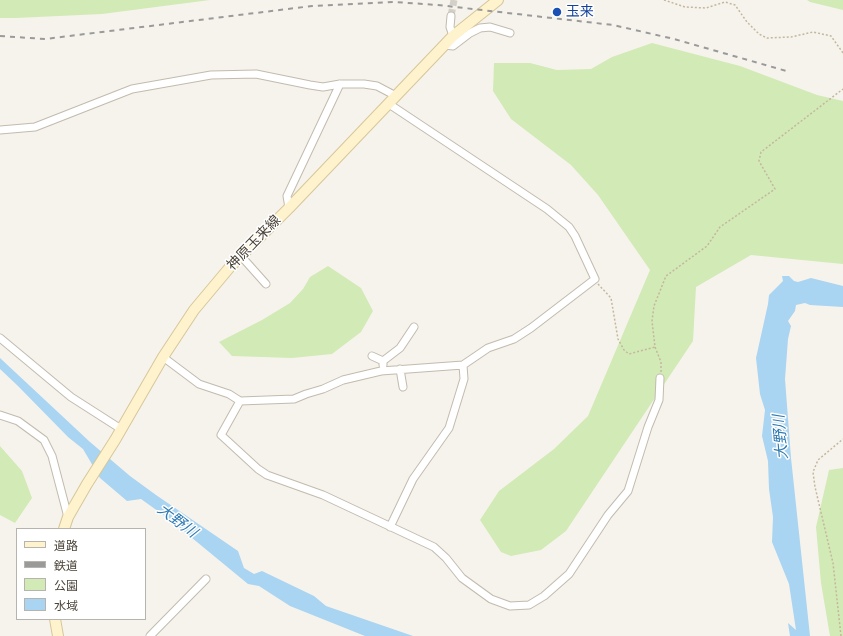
<!DOCTYPE html>
<html>
<head>
<meta charset="utf-8">
<style>
	body { margin:0 }
	#map { position:relative; width:843px; height:636px; overflow:hidden; background:#f6f3ec; font-family:Rubik,"Noto Sans JP",sans-serif }
	canvas { display:block }
	.legend { position:absolute; left:16px; top:528px; width:130px; height:92px; box-sizing:border-box; background:#fff; border:1px solid #b7b4b0; margin:0; padding:5px 7px; list-style:none; font-size:12px; color:#4b4439 }
	.legend li { display:flex; align-items:center; gap:8px; height:20px }
	.legend b { width:20px; border:1px solid #b7b4b0 }
</style>
</head>
<body>
<div id="map">
<canvas width="843" height="636"></canvas>
<ul class="legend">
<li><b style="height:5px;background:#fff3cd"></b>道路</li>
<li><b style="height:5px;background:#9a9a9a"></b>鉄道</li>
<li><b style="height:11px;background:#d2eab5"></b>公園</li>
<li><b style="height:11px;background:#a9d4f2"></b>水域</li>
</ul>
</div>
<script>
const ctx = document.querySelector('canvas').getContext('2d');
ctx.lineJoin = 'round';
function paint(path, color) {
  ctx.fillStyle = color;
  ctx.fill(path, 'evenodd');
}
function poly(rows) {
  const path = new Path2D();
  for (const r of rows) {
    path.moveTo(r[0], r[1]);
    for (let i = 2; i < r.length; i += 2) path.lineTo(r[i], r[i + 1]);
  }
  return path;
}
function trace(path, color, width, dash) {
  ctx.strokeStyle = color;
  ctx.lineWidth = width;
  ctx.lineCap = dash ? 'butt' : 'round';
  ctx.setLineDash(dash || []);
  ctx.stroke(path);
}
function drawText(font, color, halo, rows, align = 'center') {
  ctx.font = font + ' Rubik,"Noto Sans JP",sans-serif';
  ctx.lineWidth = 3;
  ctx.setLineDash([]);
  ctx.textBaseline = 'middle';
  ctx.strokeStyle = halo;
  ctx.fillStyle = color;
  for (const [text, x, y, turn = 0] of rows) {
    ctx.save();
    ctx.translate(x, y);
    ctx.rotate((+turn || 0) * Math.PI / 180);
    ctx.textAlign = isNaN(turn) ? turn : align;
    if (halo) ctx.strokeText(text, 0, 0);
    ctx.fillText(text, 0, 0);
    ctx.restore();
  }
}
paint(poly([
	[0,0,210,0,102,14,16,18,0,18],
	[807,0,843,0,843,10,810,2],
	[652,43,740,66,817,95,843,101,843,264,751,255,696,287,693,341,566,531,541,550,511,556,501,552,480,520,499,491,554,449,588,416,650,270,598,195,571,165,511,119,493,91,494,63,530,63,557,70,591,69,612,57],
	[328,266,361,288,373,311,361,332,332,354,292,358,232,356,219,342,262,320,290,303,303,289,310,277],
	[0,446,22,471,32,498,15,523,0,515],
	[843,468,843,636,830,636,821,583,816,527,829,470]
]), '#d2eab5');
paint(poly([
	[782,276,789,276,794,281,798,282,811,278,843,286,843,307,810,305,805,303,796,305,795,311,788,321,791,326,788,339,785,379,791,458,810,636,790,636,788,623,796,630,789,584,772,542,773,517,769,489,768,461,762,436,765,410,760,394,756,358,768,304,769,295,783,281],
	[0,358,90,442,130,476,156,495,238,551,244,568,254,574,262,571,314,596,326,606,413,636,365,636,290,606,259,586,248,584,169,519,141,499,127,501,100,478,83,449,68,437,18,386,0,369]
]), '#a9d4f2');
trace(poly([
	[451,16,454,0]
]), '#d4d0c8', 7, [7, 3.5]);
const street = poly([
	[451,16,450,27,453,36],
	[445,45,453,46,470,33,480,28,490,27,510,33],
	[389,104,547,209,569,227,575,236,595,279,531,328,514,339,488,348,463,365,464,379,449,428,413,479,390,527],
	[0,130,35,127,132,89,211,75,256,74,310,85,323,87,340,84,364,84,377,86,396,96],
	[289,208,287,196,340,84],
	[241,256,266,284],
	[0,338,71,397,121,429],
	[372,356,383,361,383,365],
	[163,357,199,384,229,394,240,401,294,399,306,394,323,389,343,380,381,371,463,365],
	[383,361,400,348,414,327],
	[400,369,403,387],
	[240,401,221,435,258,469,267,475,323,495,434,547,446,558,462,578,491,599,510,606,529,605,544,596,569,574,608,515,628,491,648,427,659,400,660,378],
	[0,415,18,421,44,440,52,456,68,517],
	[150,636,206,579]
]);
const secondary = poly([
	[64,529,68,517,87,484,115,440,163,357,194,310,230,267,289,208,453,36,498,0],
	[55,619,58,636]
]);
trace(street, '#c2bbae', 9);
trace(secondary, '#d6c79b', 12);
trace(poly([
	[664,0,685,7,706,8,725,2,735,5,747,22,759,34,767,38,791,37,813,32,831,36,843,53],
	[598,284,611,298,618,339,624,350,629,354,655,347],
	[661,372,661,362,655,347,652,321,654,306,666,276,707,246,720,227,775,189,759,161,761,152,843,89],
	[841,636,833,563,815,487,813,472,818,460,843,439]
]), '#c4b79f', 1.5, [2, 2]);
trace(street, '#fff', 7);
trace(secondary, '#fff3cd', 10);
trace(poly([
	[0,36,45,39,312,6,394,2,438,5,613,25,674,39,790,72]
]), '#9a9a9a', 2, [5, 5]);
for (const [x, y, r, color] of [
	[557,12,5,"#1a4fb4"]
]) {
  const dot = new Path2D();
  dot.arc(x, y, r, 0, 2 * Math.PI);
  ctx.fillStyle = color;
  ctx.fill(dot);
  trace(dot, '#fff', 1.5);
}
drawText('14px', '#164399', '#fff', [
	["玉来",566,12]
], 'left');
drawText('14px', '#4b4439', '#fff', [
	["神原玉来線",254,243,-46]
]);
drawText('italic 15px', '#2e7ab2', '#fff', [
	["大野川",781,437,-95],
	["大野川",177,521,37]
]);
</script>
</body>
</html>
